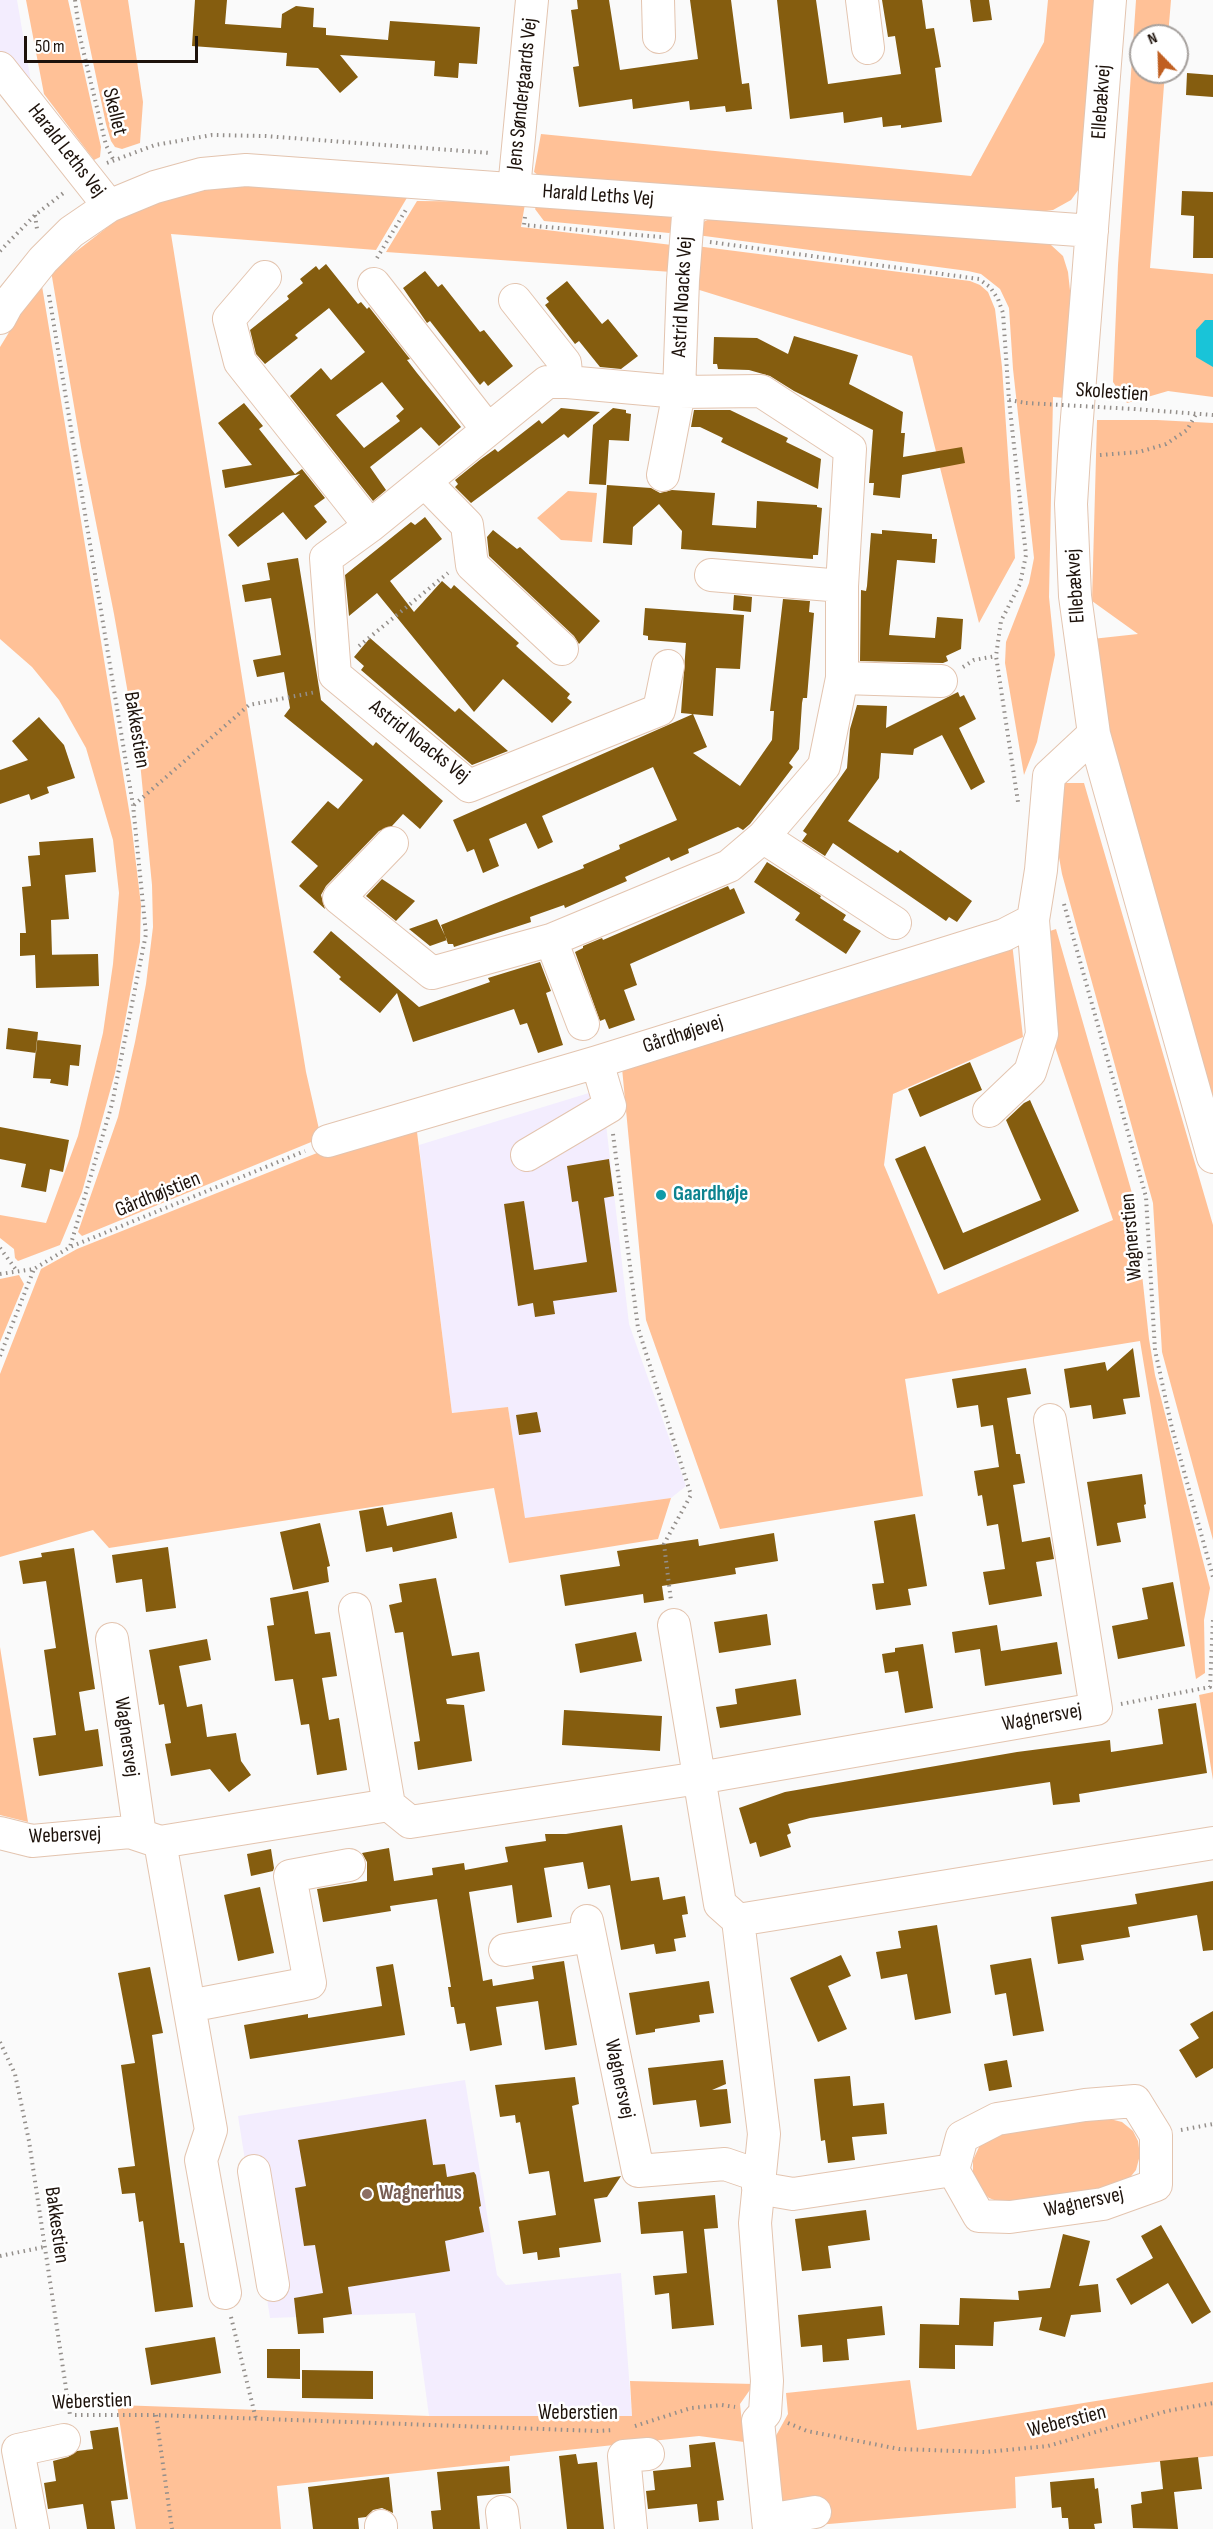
<!DOCTYPE html>
<html>
<head>
<meta charset="utf-8">
<style>
	body { margin:0 }
	#map { position:relative; width:1213px; height:2529px; overflow:hidden; background:#fafafa; font-family:"Sofia Sans Condensed",sans-serif }
	canvas { display:block }
	.north { position:absolute; left:1129px; top:24px; width:60px; height:60px; box-sizing:border-box; background:#fff; border:2px solid #a5a09d; border-radius:50%; rotate:337deg; font-size:16px; font-weight:700; line-height:24px; text-align:center; color:#1d120b }
	.north::after { content:''; display:block; margin:auto; width:21px; height:27px; background:#c05f21; clip-path:polygon(50% 0,100% 100%,50% 72%,0 100%) }
	.scale { position:absolute; left:24px; top:36px; width:174px; height:27px; box-sizing:border-box; border:3px solid #1d120b; border-top:0; padding-left:8px; font-size:18px; line-height:21px; white-space:nowrap; color:#1d120b; -webkit-text-stroke:4px #fff; paint-order:stroke }
</style>
</head>
<body>
<div id="map">
<canvas width="1213" height="2529"></canvas>
<div class="north">N</div>
<div class="scale">50 m</div>
</div>
<script>
const ctx = document.querySelector('canvas').getContext('2d');
ctx.lineJoin = 'round';
function paint(path, color) {
  ctx.fillStyle = color;
  ctx.fill(path, 'evenodd');
}
function poly(rows) {
  const path = new Path2D();
  for (const r of rows) {
    path.moveTo(r[0], r[1]);
    for (let i = 2; i < r.length; i += 2) path.lineTo(r[i], r[i + 1]);
  }
  return path;
}
function trace(path, color, width, dash) {
  ctx.strokeStyle = color;
  ctx.lineWidth = width;
  ctx.lineCap = dash ? 'butt' : 'round';
  ctx.setLineDash(dash || []);
  ctx.stroke(path);
}
function drawText(font, color, halo, rows, align = 'center') {
  ctx.font = font + ' "Sofia Sans Condensed",sans-serif';
  ctx.lineWidth = 5;
  ctx.setLineDash([]);
  ctx.textBaseline = 'middle';
  ctx.strokeStyle = halo;
  ctx.fillStyle = color;
  for (const [text, x, y, turn = 0] of rows) {
    ctx.save();
    ctx.translate(x, y);
    ctx.rotate((+turn || 0) * Math.PI / 180);
    ctx.textAlign = isNaN(turn) ? turn : align;
    if (halo) ctx.strokeText(text, 0, 0);
    ctx.fillText(text, 0, 0);
    ctx.restore();
  }
}
paint(poly([
	[0,0,17,0,31,82,0,88],
	[602,1089,629,1324,686,1486,671,1498,525,1518,508,1407,452,1413,419,1145],
	[465,2080,497,2275,506,2285,621,2273,632,2416,429,2416,415,2313,270,2318,238,2116]
]), '#f3edfe');
paint(poly([
	[26,0,68,0,101,147,100,157,94,160,44,94],
	[80,0,128,0,143,102,140,143,122,149,115,147,111,141,106,124],
	[1048,0,1095,0,1082,174,1079,189,1071,200,1053,210,1024,214,543,179,534,172,541,134,971,176,1044,42],
	[1136,0,1171,0,1168,36,1141,36,1141,72,1165,72,1150,268,1213,274,1213,397,1168,391,1127,403,1113,382,1118,265],
	[237,185,408,196,376,250,171,234,278,902,306,1072,321,1138,82,1236,78,1232,118,1117,135,1042,146,984,153,927,152,885,140,762,114,614,81,447,51,271,114,222,152,203,195,190],
	[417,201,517,202,525,204,521,227,672,245,672,272,386,252],
	[537,205,674,215,674,231,669,233,544,221,535,209],
	[718,216,1039,242,1051,245,1063,256,1068,272,1072,309,1066,398,1053,397,1049,597,1055,655,1037,742,1024,775,1005,663,1006,642,1029,583,1034,558,1013,369,1009,308,1000,289,981,274,968,271,697,235,699,228,705,221],
	[696,246,970,281,980,285,988,292,995,309,1002,367,1015,558,979,623,912,356,693,288],
	[38,285,42,286,131,822,141,905,140,942,115,1073,82,1192,60,1245,18,1261,15,1258,14,1249,0,1238,0,1215,46,1223,78,1136,103,1033,113,964,119,893,113,840,86,748,59,700,32,667,0,639,0,347],
	[1097,420,1157,420,1213,423,1213,1108,1128,814,1105,714,1092,639,1138,634,1092,601],
	[568,491,597,493,592,542,561,540,537,518],
	[1062,783,1084,783,1213,1225,1213,1540,1162,1352,1153,1203,1062,874,1052,818],
	[1056,929,1134,1200,1149,1339,1155,1375,1210,1588,1204,1620,1205,1673,1196,1679,1140,1341,905,1379,923,1496,720,1529,646,1320,622,1068,1012,943,1023,1037,893,1094,884,1165,938,1294,1113,1220,1052,1038,1044,933],
	[416,1124,452,1413,508,1407,525,1518,671,1498,658,1539,509,1563,494,1488,109,1548,93,1530,0,1557,0,1374,41,1269,77,1249,322,1151],
	[19,1275,24,1284,0,1342,0,1279],
	[0,1647,28,1822,0,1815],
	[1213,1692,1213,1780,1199,1695],
	[1106,2118,1122,2122,1133,2131,1138,2141,1140,2155,1136,2170,1128,2180,1108,2187,1002,2203,989,2198,979,2189,973,2174,973,2160,980,2145,993,2137,1031,2127],
	[910,2380,917,2430,1213,2382,1213,2456,1015,2477,1016,2508,782,2528,773,2441,788,2414,786,2393],
	[630,2381,754,2384,740,2404,744,2442,699,2436,510,2456,510,2461,277,2486,281,2529,136,2529,117,2405,429,2416,632,2416]
]), '#ffc197');
paint(poly([
	[1205,320,1213,320,1213,367,1196,357,1196,330]
]), '#19c4d8');
paint(poly([
	[195,0,227,0,225,24,281,28,282,14,296,6,314,8,313,27,326,28,326,35,388,40,390,21,480,27,477,64,459,63,458,78,434,76,435,61,340,55,358,77,340,93,318,68,286,66,287,53,192,46],
	[577,0,609,0,620,70,698,59,690,0,731,0,742,84,749,83,752,109,726,112,725,106,690,110,689,101,633,109,632,99,579,107,573,67,579,66,571,10,578,9],
	[777,0,816,0,828,84,901,74,895,36,888,37,882,0,922,0,926,29,934,28,941,67,935,68,942,122,901,128,901,125,883,127,882,117,844,123,843,112,790,119],
	[970,0,989,0,992,20,973,22],
	[1187,73,1213,75,1213,97,1186,95],
	[1182,191,1213,192,1213,258,1193,258,1194,216,1181,215],
	[326,264,358,304,361,302,367,309,369,307,410,359,407,360,417,373,461,427,439,446,421,427,370,467,386,490,373,501,290,396,321,368,331,380,365,352,329,308,295,335,298,338,265,364,256,354,250,330,289,299,287,296,303,283,300,279,316,266,319,270],
	[382,382,404,409,396,416,400,421,364,448,336,415],
	[425,271,438,287,442,284,480,332,484,330,513,366,488,386,484,381,480,385,430,321,427,323,403,288],
	[567,281,602,324,608,319,638,356,621,369,600,367,579,341,575,344,545,305,549,302,546,298],
	[794,336,858,355,849,384,903,412,901,433,905,433,903,457,962,447,965,463,902,475,900,498,873,495,874,483,869,483,873,430,794,391,770,376,749,370,718,369,717,364,713,364,714,337,757,338,788,354],
	[244,403,263,426,259,429,295,474,302,469,325,498,314,506,327,522,306,540,283,512,238,547,228,535,300,474,225,488,222,470,252,465,218,423],
	[561,408,600,412,568,438,564,434,471,503,455,487,458,484,455,480,481,459,495,449,498,452,539,420,542,424],
	[613,408,626,410,626,413,631,414,629,441,609,440,606,485,589,484,593,425],
	[694,410,730,410,788,438,786,442,821,459,818,489,721,442,723,438,700,427,691,427],
	[607,485,651,488,660,493,672,490,715,493,712,525,756,528,757,501,817,505,817,507,822,508,818,555,813,555,813,559,681,549,682,531,659,504,633,527,632,545,603,543],
	[425,517,442,539,390,581,414,612,442,581,451,589,454,585,519,643,516,646,570,694,567,698,572,702,552,723,503,679,474,712,377,593,349,616,345,575,411,522,415,525],
	[493,530,517,549,520,547,600,621,579,644,574,636,489,556,487,537],
	[882,530,932,534,932,539,937,539,935,563,897,560,889,635,935,638,937,617,963,619,961,649,946,656,948,661,943,663,860,661,861,590,866,591,867,586,871,533,882,534],
	[298,558,321,700,373,746,376,742,443,801,420,829,403,814,392,826,379,831,326,886,321,895,325,909,299,886,318,866,291,842,328,801,338,809,363,780,284,716,290,708,284,672,257,677,253,660,281,655,271,598,245,602,242,585,270,580,267,563],
	[734,595,752,597,751,612,733,610],
	[783,599,810,601,809,612,814,613,807,698,803,698,802,703,799,749,789,763,793,767,750,824,743,830,738,827,688,849,689,853,671,861,669,857,625,877,627,881,565,908,564,905,530,917,531,922,454,947,453,944,448,944,441,925,584,868,583,865,620,849,619,845,677,820,653,767,542,816,553,842,538,849,526,823,489,839,499,866,483,873,474,849,467,852,453,820,693,714,707,747,693,753,740,786,772,740,774,711,770,711],
	[645,608,744,615,740,669,716,668,713,716,681,713,686,643,648,640,648,636,643,635],
	[370,638,455,712,459,708,508,751,472,765,361,670,364,666,354,657],
	[958,692,960,697,964,695,976,719,959,728,985,782,971,790,942,735,914,749,913,755,881,753,879,778,848,821,898,853,900,850,972,901,957,922,949,917,946,921,833,843,825,856,802,841,807,834,803,831,847,768,850,729,857,705,887,706,886,728],
	[39,717,64,745,75,778,47,787,49,793,31,800,29,794,0,804,0,770,28,760,12,741],
	[93,838,96,872,65,875,69,919,51,920,52,955,38,955,98,954,99,986,36,988,35,955,20,956,20,933,26,933,22,887,31,886,28,856,40,855,39,842],
	[767,862,821,896,820,898,846,915,843,920,861,931,846,954,795,920,800,913,754,882],
	[382,879,415,901,396,921,366,896],
	[728,886,730,890,734,888,745,913,630,964,637,985,624,990,635,1020,609,1029,605,1019,600,1021,575,952,583,948,583,946,602,938,603,940],
	[437,919,447,940,430,946,409,929],
	[331,931,419,1007,490,982,488,978,540,962,551,991,546,993,563,1045,538,1053,527,1023,520,1025,514,1009,413,1042,397,993,380,1013,339,979,341,977,313,952],
	[8,1028,38,1032,36,1053,6,1049],
	[37,1040,81,1045,79,1066,70,1065,68,1086,50,1083,51,1079,33,1078],
	[970,1062,982,1090,920,1117,908,1089],
	[1030,1100,1079,1211,944,1270,895,1159,925,1146,963,1233,1041,1200,1006,1120,1024,1103],
	[0,1127,69,1140,63,1172,50,1169,46,1192,21,1187,26,1164,0,1159],
	[609,1159,614,1196,604,1198,617,1292,553,1301,555,1314,535,1317,533,1303,518,1306,504,1204,524,1201,534,1270,587,1262,578,1201,572,1202,567,1166],
	[1133,1348,1140,1397,1123,1399,1126,1414,1093,1419,1091,1405,1070,1408,1064,1369,1105,1362,1107,1371],
	[1026,1368,1031,1394,1007,1398,1016,1454,1020,1454,1025,1483,1013,1485,1022,1542,1050,1537,1054,1559,1036,1562,1042,1596,989,1605,983,1572,1005,1569,998,1524,987,1526,982,1495,978,1496,974,1471,999,1467,993,1425,981,1427,978,1405,957,1408,952,1379],
	[537,1412,541,1432,519,1435,516,1415],
	[1142,1474,1146,1504,1144,1505,1146,1518,1117,1523,1121,1542,1097,1546,1087,1482],
	[383,1507,387,1526,452,1512,457,1538,393,1552,392,1547,366,1552,359,1511],
	[915,1514,927,1586,908,1589,911,1605,876,1610,872,1584,884,1583,874,1521],
	[320,1523,330,1566,327,1567,329,1582,293,1590,280,1532],
	[774,1533,778,1561,735,1568,736,1574,662,1586,664,1600,644,1603,643,1594,565,1606,560,1575,620,1566,617,1551,698,1539,699,1546],
	[168,1547,176,1608,146,1612,142,1579,116,1583,112,1555],
	[74,1548,95,1689,79,1692,85,1731,98,1729,103,1766,39,1776,33,1738,56,1735,44,1650,56,1648,46,1581,23,1584,19,1561,42,1557,41,1553],
	[436,1578,452,1656,479,1652,485,1691,446,1699,447,1704,464,1705,472,1761,418,1770,414,1742,420,1741,403,1632,395,1633,389,1605,402,1602,399,1584],
	[1173,1582,1185,1646,1118,1659,1112,1626,1148,1619,1142,1588],
	[308,1591,315,1634,330,1632,337,1676,322,1678,329,1720,339,1718,347,1770,317,1775,309,1724,301,1725,293,1679,275,1681,267,1626,274,1625,270,1598],
	[767,1614,771,1645,719,1653,714,1622],
	[997,1625,1001,1651,1057,1642,1062,1674,985,1686,980,1649,955,1653,952,1632],
	[636,1632,642,1661,580,1673,575,1644],
	[207,1639,211,1660,179,1666,187,1707,202,1704,207,1737,236,1733,241,1761,251,1775,229,1792,210,1769,171,1776,165,1744,171,1743,164,1704,159,1705,149,1650],
	[923,1644,933,1708,905,1713,898,1671,885,1673,882,1654,895,1652,895,1648],
	[796,1679,801,1715,720,1728,716,1707,737,1704,735,1689],
	[1196,1703,1207,1773,1079,1794,1080,1802,1053,1805,1050,1782,810,1818,788,1824,791,1833,787,1835,791,1847,760,1857,756,1842,750,1844,739,1808,785,1792,1017,1752,1110,1740,1111,1752,1163,1744,1158,1709],
	[564,1710,662,1716,660,1751,562,1745],
	[622,1825,631,1881,659,1877,663,1900,685,1896,688,1914,682,1915,686,1937,674,1939,676,1951,656,1954,654,1944,621,1950,610,1885,588,1889,583,1862,544,1868,552,1917,517,1923,512,1885,469,1892,483,1981,492,1979,493,1986,534,1979,532,1966,564,1961,577,2045,545,2050,538,2001,496,2007,502,2045,470,2051,465,2023,457,2024,454,2007,451,2007,448,1987,451,1987,437,1899,390,1906,391,1911,323,1922,317,1889,367,1881,367,1862,362,1853,389,1848,394,1881,433,1875,432,1868,464,1863,465,1870,508,1862,505,1847,546,1841,545,1834,566,1834],
	[271,1849,274,1868,273,1871,251,1876,247,1854],
	[1213,1881,1213,1950,1203,1951,1197,1915,1128,1927,1130,1937,1081,1945,1084,1960,1058,1964,1051,1917,1137,1904,1135,1894],
	[260,1887,274,1953,238,1961,224,1895],
	[937,1925,951,2013,915,2020,907,1974,881,1979,876,1952,901,1948,898,1931],
	[841,1955,851,1976,828,1986,847,2029,818,2042,790,1978],
	[1031,1958,1044,2031,1013,2036,1006,1993,995,1995,990,1965],
	[393,1964,405,2035,250,2059,244,2025,308,2014,308,2018,382,2006,376,1967],
	[150,1967,163,2033,152,2035,180,2243,184,2243,193,2307,155,2312,143,2221,139,2222,135,2193,122,2194,118,2168,135,2166,121,2065,135,2063,118,1973],
	[709,1981,714,2013,699,2015,700,2022,655,2029,655,2032,636,2035,629,1993],
	[1213,2011,1213,2068,1196,2078,1179,2050,1199,2038,1190,2024],
	[723,2060,726,2084,712,2090,727,2089,731,2123,700,2127,696,2100,653,2105,648,2068],
	[1007,2060,1012,2087,989,2091,984,2064],
	[850,2076,853,2106,884,2103,887,2134,852,2137,855,2160,828,2163,825,2140,821,2141,814,2079],
	[575,2077,579,2104,572,2106,584,2182,621,2176,607,2197,594,2199,601,2242,559,2248,560,2257,538,2260,537,2252,523,2254,518,2221,556,2215,549,2171,529,2174,520,2122,516,2123,515,2115,500,2117,495,2085],
	[426,2119,433,2165,445,2164,447,2177,474,2172,476,2175,481,2206,479,2207,484,2232,445,2241,450,2271,348,2287,352,2314,323,2318,324,2333,298,2334,294,2298,323,2293,315,2245,304,2246,295,2188,306,2186,298,2140],
	[715,2195,718,2228,704,2229,714,2325,672,2329,669,2293,655,2295,653,2276,687,2273,683,2231,641,2234,638,2202],
	[866,2210,870,2240,828,2246,831,2268,802,2271,795,2219],
	[1161,2225,1211,2312,1192,2324,1168,2283,1131,2305,1116,2279,1153,2258,1141,2236],
	[1063,2234,1090,2241,1079,2286,1098,2284,1101,2312,1071,2315,1065,2337,1039,2330,1042,2317,994,2322,993,2346,955,2345,955,2369,919,2368,920,2324,959,2325,960,2298,1019,2300,1018,2291,1050,2288],
	[882,2306,885,2335,847,2339,849,2360,823,2362,822,2345,801,2347,798,2315],
	[215,2337,221,2373,151,2385,145,2348],
	[267,2349,300,2349,300,2379,267,2378],
	[302,2370,373,2371,373,2399,302,2398],
	[118,2427,128,2499,111,2501,115,2529,87,2529,83,2504,48,2509,44,2483,56,2481,53,2461,68,2457,77,2451,93,2449,90,2431],
	[715,2442,724,2500,717,2501,719,2520,699,2522,697,2504,648,2509,646,2491,655,2490,653,2471,691,2467,689,2445],
	[576,2454,578,2464,597,2462,604,2529,567,2529,559,2456],
	[1198,2457,1202,2489,1174,2492,1178,2529,1133,2528,1131,2505,1142,2503,1141,2492,1163,2489,1160,2461],
	[509,2466,511,2493,477,2496,480,2529,433,2529,431,2511,441,2510,437,2472],
	[389,2477,393,2513,382,2508,373,2510,366,2517,358,2518,359,2529,313,2529,308,2487],
	[1094,2478,1095,2489,1098,2488,1102,2523,1094,2524,1095,2529,1069,2529,1068,2518,1062,2518,1061,2507,1052,2508,1050,2482]
]), '#855d0f');
const minor = poly([
	[658,0,659,37],
	[862,0,868,48],
	[1110,0,1074,456,1071,504,1075,596,1094,734,1213,1157],
	[0,68,109,206],
	[514,189,532,0],
	[265,277,229,319,240,362,370,526],
	[374,284,488,430],
	[515,300,565,363,567,382],
	[0,318,7,305,43,260,71,232,109,206,155,187,202,174,246,170,1092,231],
	[663,475,679,392,683,280,689,203],
	[425,482,467,525,472,565,562,649],
	[668,666,659,710,469,786,335,675,326,558,370,526,547,382,567,382,679,392,761,391,850,449,842,586,711,575],
	[842,678,941,681],
	[763,837,895,923],
	[392,843,339,898,432,973,551,940,729,866,763,837,824,766,842,678,842,586],
	[551,940,583,1024],
	[989,1111,1030,1072,1042,1034,1033,920],
	[328,1141,597,1062,1004,935,1033,920,1041,870,1049,776,1094,734],
	[527,1155,610,1106,597,1062],
	[355,1609,389,1805],
	[674,1625,720,1904,738,1920,764,2134,755,2223,767,2381,765,2413,758,2421,769,2529],
	[112,1639,140,1835],
	[0,1833,32,1841,130,1832,160,1842,389,1805,410,1822,699,1778,1096,1709,1050,1420],
	[160,1842,211,2130,201,2160,225,2293],
	[738,1920,1213,1843],
	[587,1921,638,2171,725,2164,760,2176],
	[505,1950,590,1936],
	[189,2006,310,1983,290,1876,349,1865],
	[254,2171,273,2285],
	[758,2188,793,2194,953,2170,979,2216,1010,2217,1103,2204,1156,2185,1156,2135,1135,2101,1085,2105,997,2119,962,2137,953,2170],
	[502,2512,504,2529],
	[768,2520,815,2512],
	[381,2526,381,2529],
	[33,2529,18,2450,64,2440],
	[631,2529,624,2456,648,2454]
]);
trace(minor, '#e3c4af', 34);
trace(poly([
	[75,0,80,37,106,145,113,159],
	[107,163,155,145,212,135,265,136,490,153],
	[35,215,37,229],
	[525,217,524,225,661,237],
	[710,242,979,279,990,287,998,299,1003,313,1009,400,1026,555,1020,584,1001,621,996,656,1018,802],
	[0,251,35,215,66,191],
	[377,258,407,208],
	[49,295,133,805,146,934,112,1104,70,1247],
	[1009,400,1026,403],
	[1134,409,1213,415],
	[1100,455,1139,452,1166,444,1187,430,1196,414],
	[359,646,448,573],
	[963,667,974,660,996,656],
	[134,805,249,705,316,692],
	[1064,904,1146,1197,1155,1350,1171,1424,1213,1577],
	[613,1134,638,1328,691,1495,664,1544,671,1601],
	[0,1248,17,1271],
	[0,1274,34,1269,70,1247,305,1151],
	[0,1356,34,1269],
	[1121,1704,1210,1687,1213,1620],
	[0,2042,15,2074,29,2141,70,2415],
	[1181,2130,1213,2124],
	[0,2256,44,2247],
	[231,2317,256,2419],
	[75,2415,156,2415,597,2431,613,2430],
	[156,2415,172,2529],
	[788,2423,807,2431,899,2449,986,2452,1048,2446,1167,2411,1213,2403],
	[635,2426,691,2408,722,2405,735,2407]
]), '#948f8b', 4, [1.5, 4.5]);
trace(minor, '#fff', 32);
trace(poly([
	[1026,403,1134,409]
]), '#948f8b', 4, [1.5, 4.5]);
for (const [x, y, r, color] of [
	[661,1195,6,"#0f9aa8"],
	[367,2194,6,"#8d6e63"]
]) {
  const dot = new Path2D();
  dot.arc(x, y, r, 0, 2 * Math.PI);
  ctx.fillStyle = color;
  ctx.fill(dot);
  trace(dot, '#fff', 2);
}
drawText('21px', '#1d120b', '#fff', [
	["Jens Søndergaards Vej",523,94,-84],
	["Ellebækvej",1102,102,-86],
	["Skellet",114,112,76],
	["Harald Leths Vej",66,151,52],
	["Harald Leths Vej",598,196,4],
	["Astrid Noacks Vej",683,297,-87],
	["Skolestien",1112,393,4],
	["Ellebækvej",1076,586,-94],
	["Bakkestien",136,730,81],
	["Astrid Noacks Vej",419,742,38],
	["Gårdhøjevej",683,1035,-18],
	["Gårdhøjstien",158,1195,-22],
	["Wagnerstien",1132,1237,-95],
	["Wagnersvej",1042,1718,-10],
	["Wagnersvej",126,1737,82],
	["Webersvej",65,1836,-2],
	["Wagnersvej",619,2079,78],
	["Wagnersvej",1084,2203,-12],
	["Bakkestien",56,2225,82],
	["Weberstien",92,2402,-2],
	["Weberstien",578,2414],
	["Weberstien",1067,2422,-14]
]);
drawText('bold 21px', '#0d838f', '#fff', [
	["Gaardhøje",673,1195]
], 'left');
drawText('bold 21px', '#785e54', '#fff', [
	["Wagnerhus",379,2194]
], 'left');
</script>
</body>
</html>
